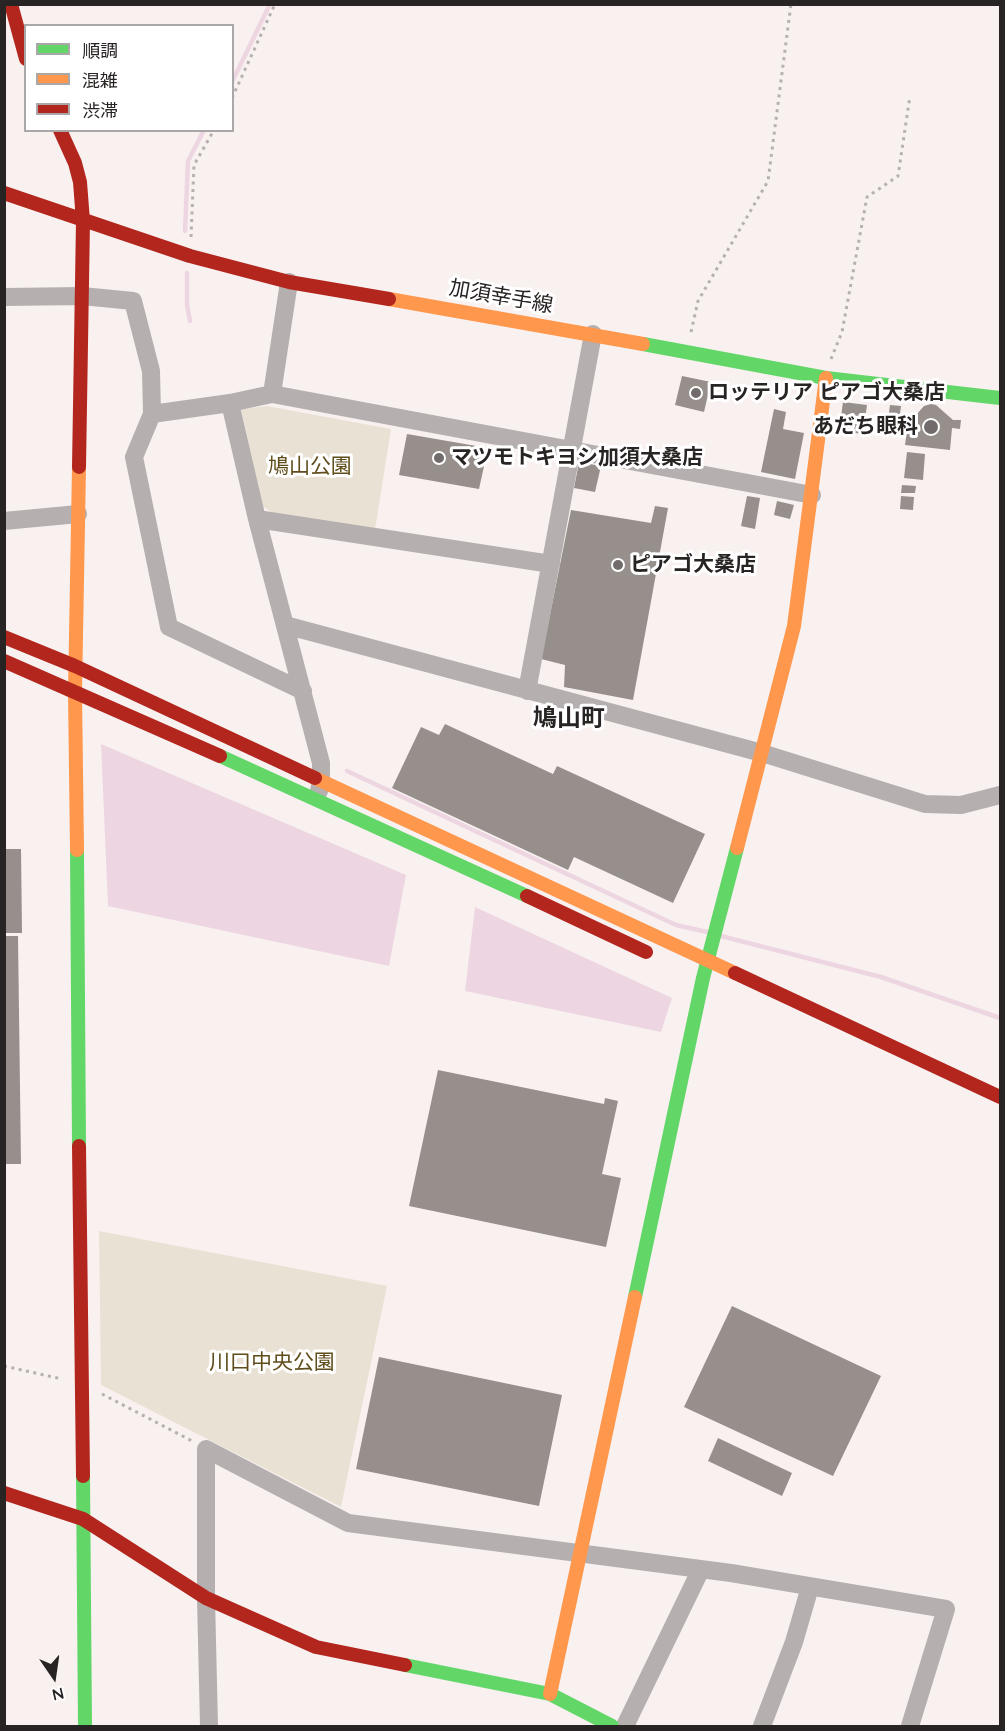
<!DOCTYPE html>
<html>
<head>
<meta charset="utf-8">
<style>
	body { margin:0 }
	#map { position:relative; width:1005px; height:1731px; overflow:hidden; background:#f8f1f0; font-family:Quicksand,"Noto Sans JP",sans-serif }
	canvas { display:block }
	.frame { position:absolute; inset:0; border:6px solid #282423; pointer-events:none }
	.legend { position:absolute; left:24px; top:24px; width:210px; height:108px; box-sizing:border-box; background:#fff; border:2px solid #a9a7a7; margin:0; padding:8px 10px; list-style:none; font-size:18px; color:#282423 }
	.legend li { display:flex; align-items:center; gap:12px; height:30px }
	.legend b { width:30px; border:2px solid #a9a7a7 }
	.north { position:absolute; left:24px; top:1647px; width:60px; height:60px; -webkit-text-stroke:4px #fff; paint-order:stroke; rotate:167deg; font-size:16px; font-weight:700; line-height:24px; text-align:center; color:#282423 }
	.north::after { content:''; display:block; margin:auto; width:21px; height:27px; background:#282423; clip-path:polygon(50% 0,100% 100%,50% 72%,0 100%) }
</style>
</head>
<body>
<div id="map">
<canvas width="1005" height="1731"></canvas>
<div class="frame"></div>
<ul class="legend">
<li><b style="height:8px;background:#63d668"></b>順調</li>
<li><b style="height:8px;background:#ff974d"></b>混雑</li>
<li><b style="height:8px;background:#b3261e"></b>渋滞</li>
</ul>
<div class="north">N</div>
</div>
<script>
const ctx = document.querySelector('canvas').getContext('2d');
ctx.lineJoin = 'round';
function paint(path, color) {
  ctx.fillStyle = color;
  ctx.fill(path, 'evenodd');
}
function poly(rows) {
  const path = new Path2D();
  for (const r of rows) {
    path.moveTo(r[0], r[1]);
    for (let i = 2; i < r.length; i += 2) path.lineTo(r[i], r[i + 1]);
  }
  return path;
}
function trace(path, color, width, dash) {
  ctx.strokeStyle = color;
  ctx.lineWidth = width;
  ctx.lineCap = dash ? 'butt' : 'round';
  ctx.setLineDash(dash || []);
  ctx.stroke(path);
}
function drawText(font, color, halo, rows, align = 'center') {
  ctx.font = font + ' Quicksand,"Noto Sans JP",sans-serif';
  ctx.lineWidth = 6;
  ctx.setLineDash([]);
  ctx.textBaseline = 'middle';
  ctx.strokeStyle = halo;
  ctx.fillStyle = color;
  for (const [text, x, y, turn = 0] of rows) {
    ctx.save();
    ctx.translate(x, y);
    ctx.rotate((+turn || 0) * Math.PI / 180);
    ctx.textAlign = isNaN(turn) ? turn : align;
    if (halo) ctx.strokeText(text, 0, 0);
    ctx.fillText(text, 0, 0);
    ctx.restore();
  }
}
paint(poly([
	[267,406,391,429,375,530,272,513,263,506,241,409],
	[99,1231,387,1286,341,1507,101,1385]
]), '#e9e2d4');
paint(poly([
	[101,744,406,875,389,966,108,906],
	[475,907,672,998,661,1032,465,991]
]), '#edd6e2');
trace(poly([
	[232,82,270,4],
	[185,231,188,161,204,130],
	[187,273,187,305,190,321],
	[347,771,676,925,707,932],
	[721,936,881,977,1000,1018]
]), '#edd6e2', 4.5);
paint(poly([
	[682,376,711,382,704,412,675,405],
	[843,402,867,405,863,434,839,431],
	[931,404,936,405,953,420,961,420,960,429,952,428,950,450,905,445,909,416,916,415,924,406],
	[890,405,901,406,898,428,887,427],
	[774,409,786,412,783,429,804,433,795,479,761,472],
	[407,434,488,448,479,489,399,475],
	[907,452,925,454,923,480,904,478],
	[579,462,601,466,595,492,574,488],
	[902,485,916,486,915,493,901,493],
	[747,496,760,498,755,529,741,526],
	[901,496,914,497,913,510,900,509],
	[777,501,794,505,790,519,774,515],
	[655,506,668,508,633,700,564,687,565,665,541,659,571,510,651,523],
	[445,724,553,774,557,766,705,834,673,903,574,857,568,870,392,788,421,727,439,735],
	[4,849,21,849,22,933,4,933],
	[4,936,18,936,21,1164,4,1164],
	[438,1070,604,1104,605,1098,618,1101,602,1174,621,1178,606,1247,409,1206],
	[732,1306,881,1376,833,1476,684,1407],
	[379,1357,562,1395,539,1506,356,1469],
	[718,1438,792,1473,782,1496,708,1461]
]), '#968f8b');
trace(poly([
	[232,98,275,4],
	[191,237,194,165,214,130],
	[691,332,698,301,768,181,791,4],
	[831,359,842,332,867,197,898,176,910,96],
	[4,1366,62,1379],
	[102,1394,194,1442]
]), '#b7b0b0', 3, [3, 4.5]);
trace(poly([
	[4,297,82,296,133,301,151,371,152,414,134,457,169,627,303,691],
	[272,394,289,282],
	[152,414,230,403],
	[257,519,551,564],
	[4,521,78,514],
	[285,625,762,753,925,804,961,805,1000,795],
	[527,691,593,334],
	[319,791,321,781,321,763,257,519,230,403,272,394,812,495],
	[209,1726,206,1598,206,1449,348,1523,731,1573,946,1609,910,1726],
	[625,1726,701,1569],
	[762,1726,794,1642,810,1587]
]), '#b5afaf', 18);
trace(poly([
	[643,344,826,378,1000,398],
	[220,756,527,896],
	[77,850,79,1146],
	[635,1297,703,978,737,848],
	[83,1476,85,1726],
	[405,1665,550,1694,612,1726]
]), '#63d668', 14);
trace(poly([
	[389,299,643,344],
	[315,778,735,973],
	[737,848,794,626,826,378],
	[77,850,75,692,79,467],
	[550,1694,635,1297]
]), '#ff974d', 14);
trace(poly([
	[11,4,26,59],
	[60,130,75,163,80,182,83,221,79,467],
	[4,193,190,256,289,282,389,299],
	[4,637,75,666,315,778],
	[4,661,220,756],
	[527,896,646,952],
	[735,973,1000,1097],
	[79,1146,83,1476],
	[4,1493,83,1519,206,1598,316,1647,405,1665]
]), '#b3261e', 14);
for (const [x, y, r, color] of [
	[696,393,6,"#716c6b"],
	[931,427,8,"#716c6b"],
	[439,458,6,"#716c6b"],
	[618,565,6,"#716c6b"]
]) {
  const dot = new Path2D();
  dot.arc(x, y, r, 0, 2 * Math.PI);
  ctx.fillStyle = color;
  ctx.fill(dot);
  trace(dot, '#fff', 2);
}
drawText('21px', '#282423', '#fff', [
	["加須幸手線",501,297,10]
]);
drawText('bold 21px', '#282423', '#fff', [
	["ロッテリア ピアゴ大桑店",708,393],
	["あだち眼科",918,427,"right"],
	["マツモトキヨシ加須大桑店",451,458],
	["ピアゴ大桑店",630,565]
], 'left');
drawText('21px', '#5f4d1b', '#fff', [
	["鳩山公園",310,467],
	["川口中央公園",272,1363]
]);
drawText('bold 24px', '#282423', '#fff', [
	["鳩山町",569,719]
]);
</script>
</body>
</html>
